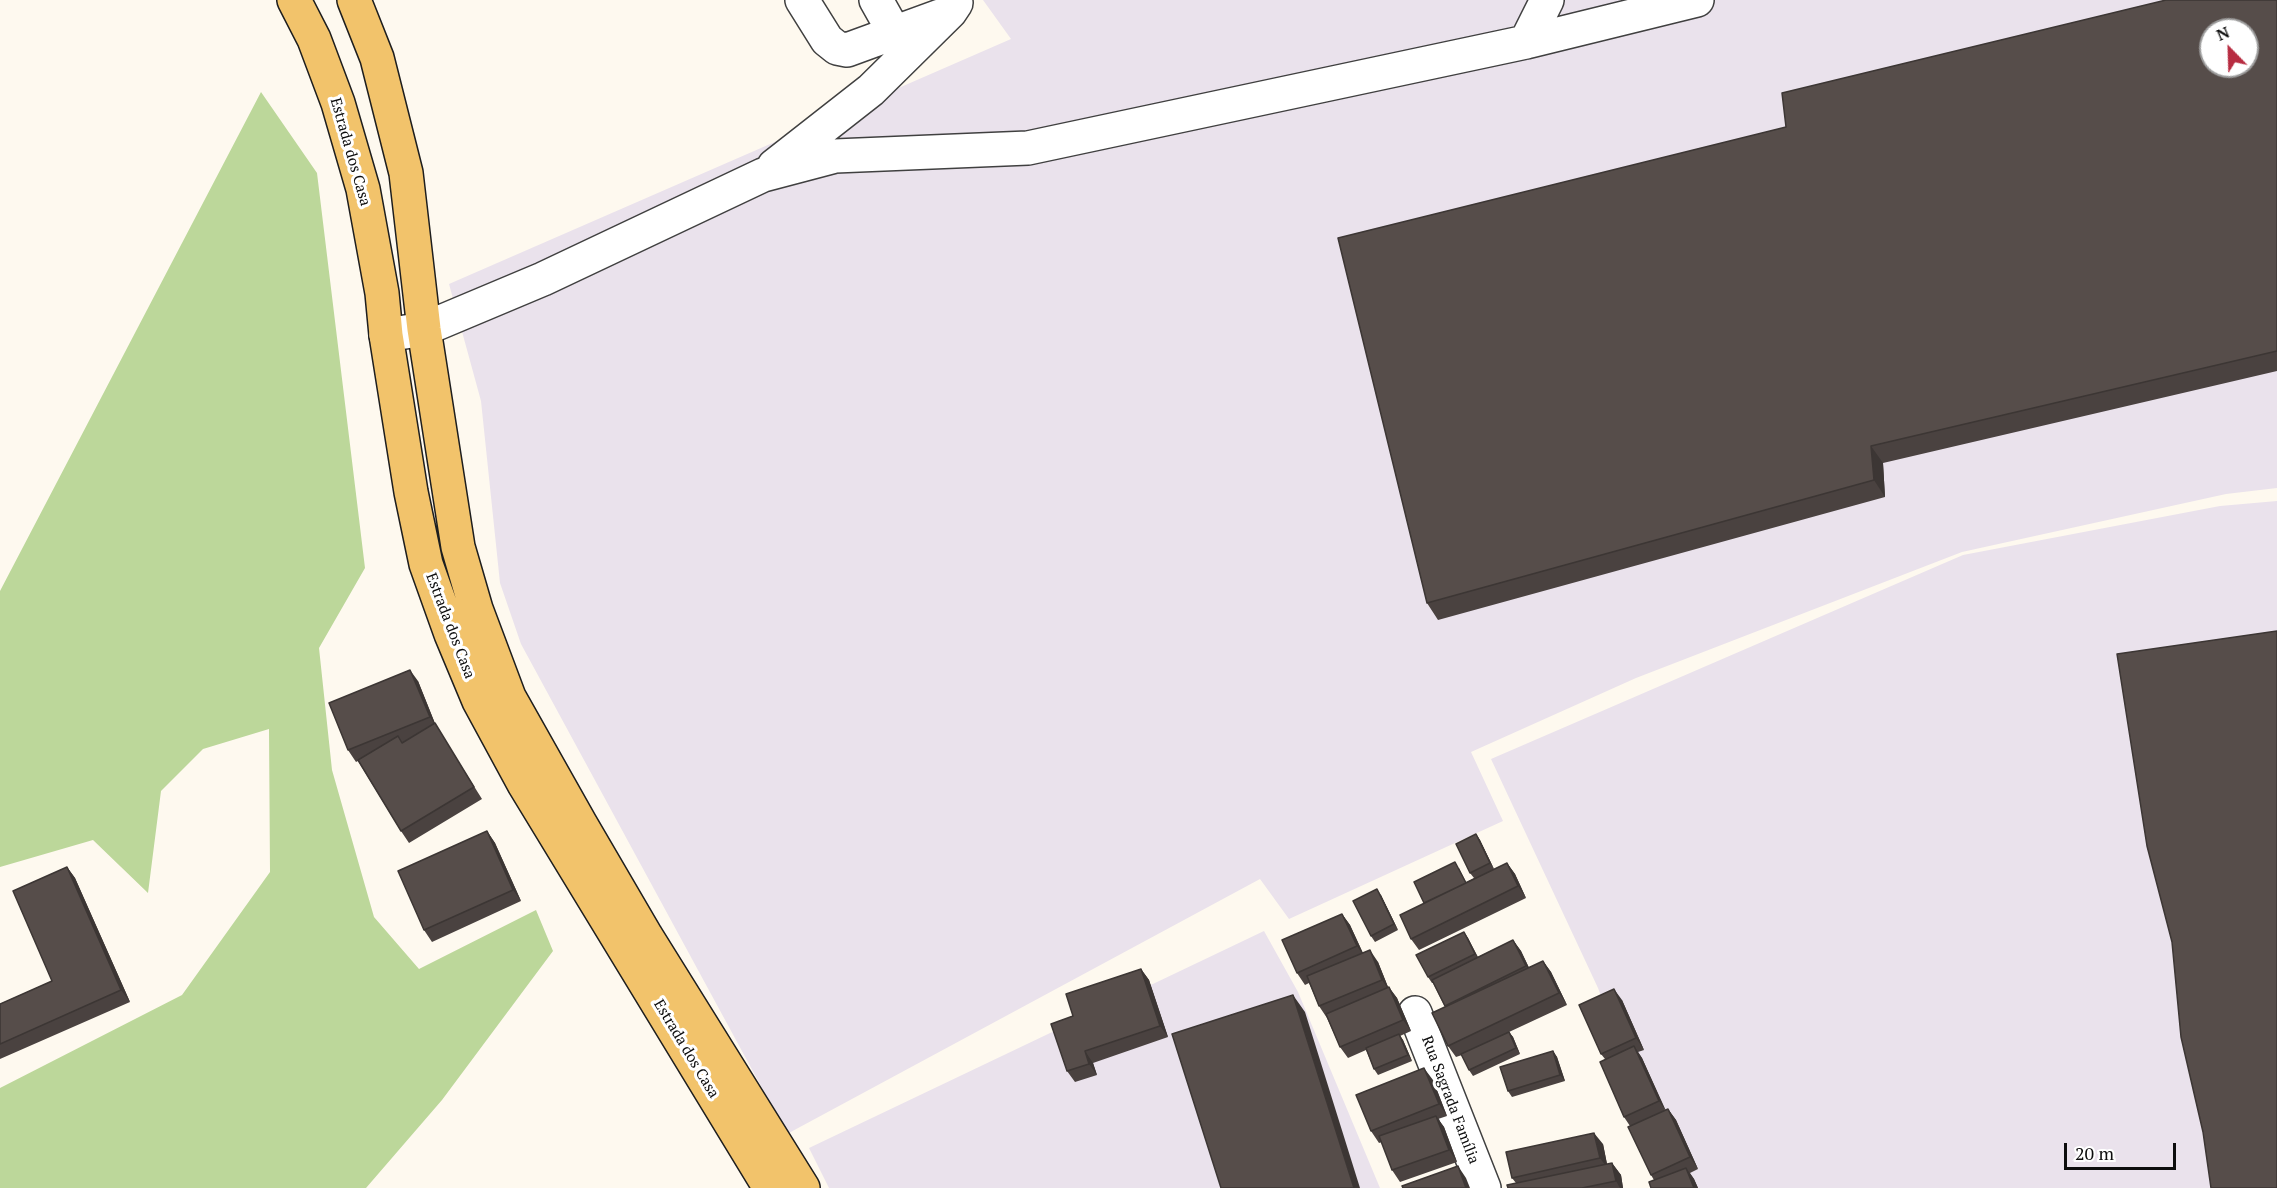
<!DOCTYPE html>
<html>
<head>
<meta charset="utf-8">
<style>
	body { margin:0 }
	#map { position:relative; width:2277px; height:1188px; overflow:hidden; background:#fef9ef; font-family:"PT Serif",serif }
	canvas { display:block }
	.north { position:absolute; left:2199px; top:18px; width:60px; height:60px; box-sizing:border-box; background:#fff; border:2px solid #9e9e9e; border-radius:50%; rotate:337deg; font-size:16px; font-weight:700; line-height:24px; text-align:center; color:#0d0d0d }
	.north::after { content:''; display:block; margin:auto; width:21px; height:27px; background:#b72c41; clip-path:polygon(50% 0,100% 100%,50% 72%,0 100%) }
	.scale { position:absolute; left:2064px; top:1143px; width:112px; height:27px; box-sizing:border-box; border:3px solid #0d0d0d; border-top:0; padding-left:8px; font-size:18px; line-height:21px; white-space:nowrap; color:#0d0d0d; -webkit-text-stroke:4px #fff; paint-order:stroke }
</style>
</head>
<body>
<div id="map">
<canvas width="2277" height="1188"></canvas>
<div class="north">N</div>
<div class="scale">20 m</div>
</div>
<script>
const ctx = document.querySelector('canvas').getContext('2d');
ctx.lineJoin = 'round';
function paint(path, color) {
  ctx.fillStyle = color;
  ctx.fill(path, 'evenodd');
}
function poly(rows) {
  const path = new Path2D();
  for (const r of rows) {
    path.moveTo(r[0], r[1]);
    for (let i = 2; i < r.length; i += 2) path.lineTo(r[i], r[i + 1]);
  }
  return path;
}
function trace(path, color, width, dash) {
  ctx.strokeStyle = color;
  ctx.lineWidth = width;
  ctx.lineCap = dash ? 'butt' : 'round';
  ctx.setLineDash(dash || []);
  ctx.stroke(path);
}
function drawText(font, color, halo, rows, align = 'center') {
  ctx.font = font + ' "PT Serif",serif';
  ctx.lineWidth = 6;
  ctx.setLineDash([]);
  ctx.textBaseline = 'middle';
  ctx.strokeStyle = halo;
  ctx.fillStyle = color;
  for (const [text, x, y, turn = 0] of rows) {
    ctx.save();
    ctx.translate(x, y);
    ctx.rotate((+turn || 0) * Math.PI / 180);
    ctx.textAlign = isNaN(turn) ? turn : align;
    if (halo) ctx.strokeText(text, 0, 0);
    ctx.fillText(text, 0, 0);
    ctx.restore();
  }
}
paint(poly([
	[983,0,2277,0,2277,488,2226,494,1962,552,1636,678,1471,752,1503,821,1289,919,1260,879,787,1134,521,644,500,583,481,401,449,284,1011,39],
	[2211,30,2247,30,2247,66,2211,66],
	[2277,501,2277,1188,1672,1188,1598,988,1491,759,1963,555,2220,506],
	[1264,931,1298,992,1380,1188,829,1188,809,1148]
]), '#eae2ec');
paint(poly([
	[261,92,317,173,365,568,319,648,332,770,374,917,419,969,536,910,553,951,442,1100,366,1188,0,1188,0,1088,182,995,270,872,269,729,203,749,161,791,148,893,93,840,0,867,0,591]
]), '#bcd79a');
const minor = poly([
	[802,0,827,40,837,48,847,50,940,16],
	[876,0,894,32],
	[1526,42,1547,0],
	[774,166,871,90,950,12,956,3,954,0],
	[386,335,424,329,543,279,763,175,835,156,1028,148,1526,42,1697,0],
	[1415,1013,1484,1188]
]);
const major = poly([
	[294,0,314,39,338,103,363,189,382,293,386,335,411,492,426,564,451,634,479,701,524,784,770,1188],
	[354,0,377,58,406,173,424,329,458,547,476,609,509,697,580,823,646,936,803,1188]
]);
trace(minor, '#404040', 36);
trace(major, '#1e1e1e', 36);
trace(minor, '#fff', 33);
trace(major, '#f2c36b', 33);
paint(poly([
	[2277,0,2277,371,1883,463,1885,497,1438,620,1427,603,1786,127],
	[418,681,436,726,482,799,409,843,401,831,358,761,356,762,348,750],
	[487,831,495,843,521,901,432,942,424,930],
	[1476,834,1480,840,1494,869,1507,863,1515,874,1526,898,1419,950,1411,939,1424,903,1459,868,1466,882,1474,878,1470,873],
	[67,867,75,878,130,1002,0,1059,0,1004,52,981],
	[1381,895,1398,930,1375,942,1371,936],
	[1342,914,1350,925,1363,953,1378,962,1388,987,1397,998,1411,1031,1400,1036,1403,1040,1412,1061,1378,1075,1374,1069,1366,1050,1348,1058,1340,1047,1327,1018,1319,1006,1309,983,1305,985,1297,973],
	[1464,932,1468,938,1478,957,1513,940,1521,951,1529,968,1543,961,1551,972,1567,1005,1509,1032,1513,1037,1520,1054,1473,1076,1469,1070,1462,1055,1456,1057,1448,1046,1445,1007,1433,983,1432,983,1428,977],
	[1141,969,1149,980,1168,1037,1093,1063,1097,1075,1075,1082,1067,1071,1073,1016],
	[1622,1000,1644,1050,1638,1052,1642,1058,1665,1110,1668,1109,1676,1120,1698,1169,1690,1173,1694,1179,1698,1188,1651,1188,1654,1180,1651,1175,1630,1126,1624,1117,1605,1059,1601,1054],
	[1553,1051,1557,1057,1565,1081,1512,1097,1508,1091],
	[1433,1080,1447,1116,1438,1119,1444,1127,1457,1162,1400,1182,1392,1170,1382,1142,1379,1143,1371,1131],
	[1603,1144,1607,1164,1612,1163,1621,1175,1623,1188,1508,1188,1516,1183,1512,1178]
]), '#4a4240');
paint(poly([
	[1871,446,1883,463,1885,497,1874,480],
	[410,670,418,681,436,726,482,799,430,717],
	[487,831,495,843,521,901,513,890],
	[1476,834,1480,840,1494,869,1490,863],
	[1507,863,1515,874,1526,898,1518,886],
	[67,867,75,878,130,1002,121,990],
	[1377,889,1381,895,1398,930,1394,924],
	[1342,914,1350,925,1365,958,1357,946],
	[1464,932,1468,938,1479,960,1475,954],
	[1513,940,1521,951,1534,978,1526,966],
	[1370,950,1378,962,1390,992,1382,980],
	[1543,961,1551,972,1567,1005,1559,993],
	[1141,969,1149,980,1168,1037,1160,1026],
	[1389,987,1397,998,1411,1031,1403,1020],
	[1614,989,1622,1000,1644,1050,1636,1038],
	[1293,995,1305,1012,1360,1188,1354,1188],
	[1509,1032,1513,1037,1520,1054,1516,1048],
	[1399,1034,1403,1040,1412,1061,1408,1055],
	[1634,1046,1642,1058,1667,1113,1659,1101],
	[1085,1051,1093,1063,1097,1075,1089,1064],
	[1553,1051,1557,1057,1565,1081,1560,1075],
	[1424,1068,1433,1080,1447,1116,1439,1104],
	[1668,1109,1676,1120,1698,1169,1690,1157],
	[1436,1116,1444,1127,1457,1162,1449,1150],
	[1594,1133,1603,1144,1608,1169,1600,1158],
	[1612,1163,1621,1175,1623,1188,1620,1188,1616,1181],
	[1458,1166,1466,1178,1470,1188,1466,1188],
	[1686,1168,1694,1179,1698,1188,1694,1188]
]), '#3c3634');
const building = poly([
	[2166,0,2277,0,2277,351,1871,446,1874,480,1427,603,1338,238,1786,127,1782,93,2166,0],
	[2211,30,2247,30,2247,66,2211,66,2211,30],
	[2277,631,2277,1188,2211,1188,2203,1132,2181,1037,2172,942,2147,846,2117,654,2277,631],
	[410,670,430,717,348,750,329,703,410,670],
	[435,723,474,787,401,831,358,760,398,736,402,743,435,723],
	[487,831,513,890,424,930,398,871,487,831],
	[1476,834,1490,863,1470,873,1456,844,1476,834],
	[1455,862,1466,883,1424,903,1414,882,1455,862],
	[1507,863,1518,886,1411,939,1400,915,1507,863],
	[67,867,121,990,0,1044,0,1004,52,981,13,891,67,867],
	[1377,889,1394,924,1371,936,1353,901,1377,889],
	[1342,914,1357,946,1297,973,1282,940,1342,914],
	[1464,932,1475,954,1428,977,1416,955,1464,932],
	[1513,940,1526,966,1445,1006,1432,980,1513,940],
	[1370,950,1382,980,1319,1006,1307,976,1370,950],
	[1543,961,1559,993,1448,1046,1432,1013,1543,961],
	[1141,969,1160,1026,1085,1051,1089,1064,1067,1071,1051,1024,1073,1016,1066,994,1141,969],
	[1389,987,1403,1020,1340,1047,1326,1014,1389,987],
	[1614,989,1636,1038,1601,1054,1579,1005,1614,989],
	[1293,995,1354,1188,1221,1188,1172,1034,1293,995],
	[1509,1032,1516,1048,1469,1070,1461,1054,1509,1032],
	[1399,1034,1408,1055,1374,1069,1366,1048,1399,1034],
	[1634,1046,1659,1101,1624,1117,1600,1062,1634,1046],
	[1553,1051,1560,1075,1508,1091,1500,1067,1553,1051],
	[1424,1068,1439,1104,1371,1131,1356,1095,1424,1068],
	[1668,1109,1690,1157,1651,1175,1628,1127,1668,1109],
	[1436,1116,1449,1150,1392,1170,1379,1136,1436,1116],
	[1594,1133,1600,1158,1512,1178,1506,1152,1594,1133],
	[1612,1163,1616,1181,1582,1188,1508,1188,1507,1185,1612,1163],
	[1458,1166,1466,1188,1403,1188,1402,1186,1458,1166],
	[1686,1168,1694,1188,1651,1188,1649,1182,1686,1168]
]);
paint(building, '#564d4a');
trace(building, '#3c3634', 1.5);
drawText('15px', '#0d0d0d', '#fff', [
	["Estrada dos Casa",350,152,74],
	["Estrada dos Casa",450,626,69],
	["Estrada dos Casa",686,1049,59],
	["Rua Sagrada Família",1450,1100,69]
]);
</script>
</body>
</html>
